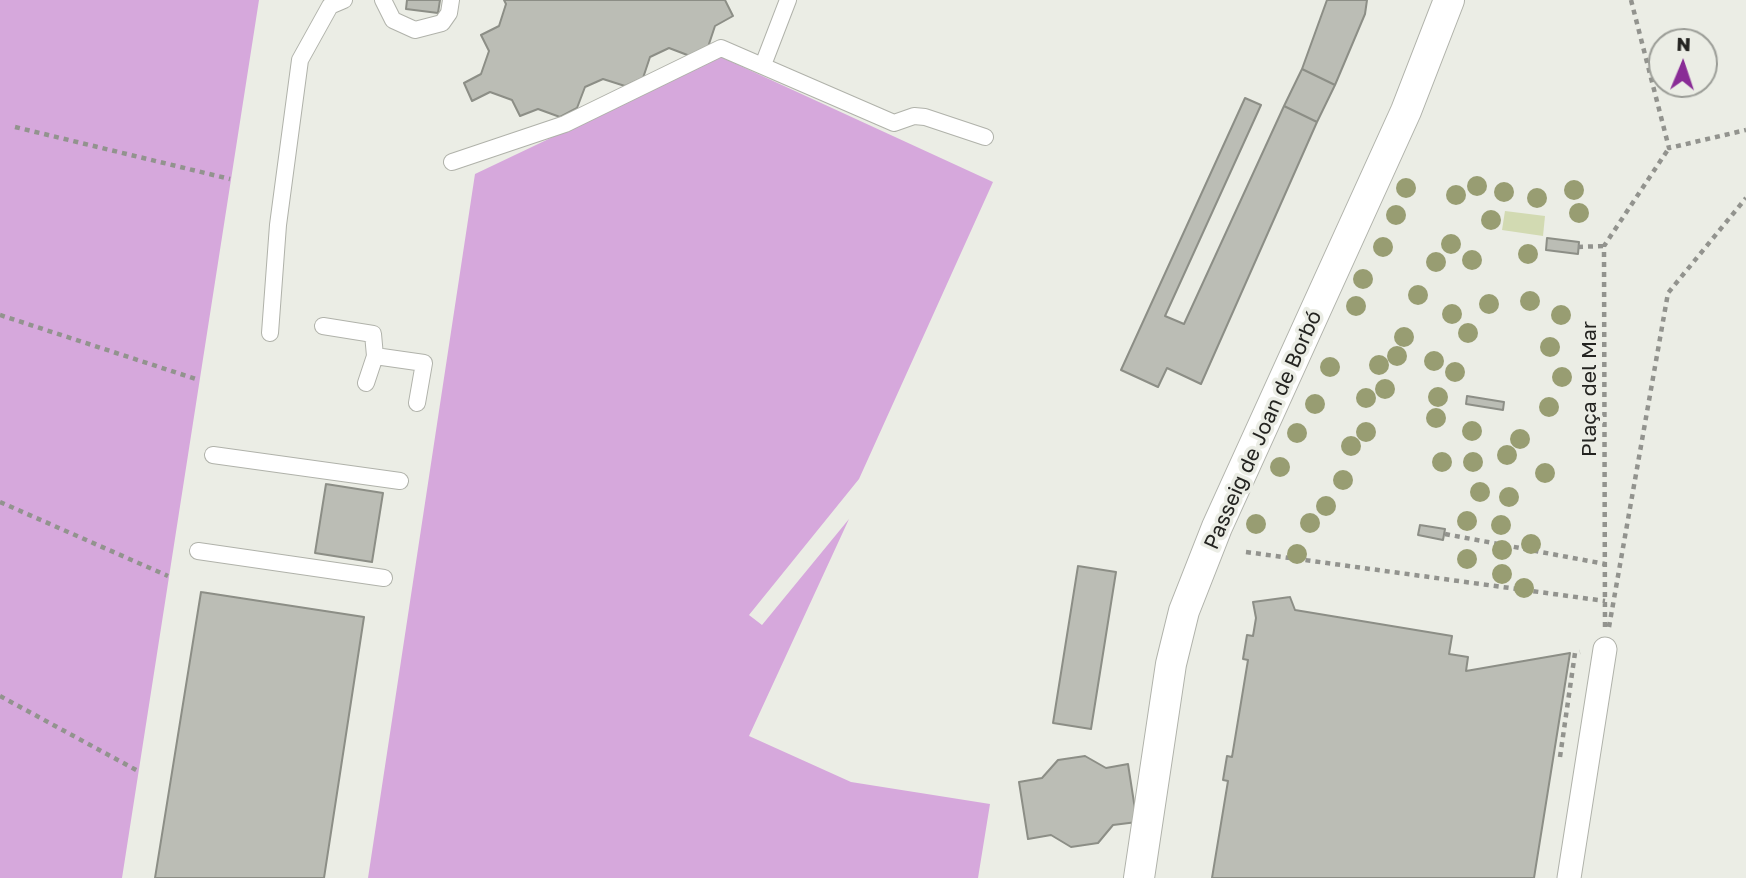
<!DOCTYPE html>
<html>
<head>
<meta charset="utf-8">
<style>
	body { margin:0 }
	#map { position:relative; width:1746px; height:878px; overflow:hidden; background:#ebede5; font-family:"Golos Text",sans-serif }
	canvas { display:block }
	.north { position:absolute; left:1648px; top:28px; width:70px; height:70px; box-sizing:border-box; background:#ebede5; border:2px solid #9b9d97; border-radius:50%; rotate:2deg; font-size:19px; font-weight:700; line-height:28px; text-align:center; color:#242421 }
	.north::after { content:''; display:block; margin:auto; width:24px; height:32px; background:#892c96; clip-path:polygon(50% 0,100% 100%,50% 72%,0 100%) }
</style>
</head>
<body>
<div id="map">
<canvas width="1746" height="878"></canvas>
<div class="north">N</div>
</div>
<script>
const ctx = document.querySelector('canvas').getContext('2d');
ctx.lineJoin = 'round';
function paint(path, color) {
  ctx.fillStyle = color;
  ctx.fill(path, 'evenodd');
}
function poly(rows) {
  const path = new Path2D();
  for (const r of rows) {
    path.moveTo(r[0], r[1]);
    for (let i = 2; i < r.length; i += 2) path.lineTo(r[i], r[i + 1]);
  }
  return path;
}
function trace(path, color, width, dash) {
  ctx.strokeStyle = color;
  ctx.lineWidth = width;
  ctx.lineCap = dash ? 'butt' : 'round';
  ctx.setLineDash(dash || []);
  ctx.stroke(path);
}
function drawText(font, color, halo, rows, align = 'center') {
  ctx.font = font + ' "Golos Text",sans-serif';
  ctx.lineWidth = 7;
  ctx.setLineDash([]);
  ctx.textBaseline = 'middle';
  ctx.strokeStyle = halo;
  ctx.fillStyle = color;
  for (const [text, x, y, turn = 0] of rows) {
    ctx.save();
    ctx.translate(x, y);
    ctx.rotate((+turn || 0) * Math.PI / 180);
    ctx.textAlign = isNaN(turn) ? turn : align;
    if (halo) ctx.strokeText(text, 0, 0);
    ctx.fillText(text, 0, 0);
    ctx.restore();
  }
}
paint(poly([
	[1505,211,1545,216,1543,236,1502,230]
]), '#d2dab2');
paint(poly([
	[0,0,259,0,122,878,0,878],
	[721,57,993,182,859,479,749,615,762,625,849,519,749,736,851,782,990,804,978,878,368,878,475,174]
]), '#d6a8dc');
const building = poly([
	[407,0,440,0,438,13,406,9,407,0],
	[504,0,725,0,733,16,715,26,708,47,690,56,669,48,650,57,643,78,625,86,603,79,585,87,577,108,560,117,538,109,520,116,512,100,490,92,472,101,464,83,481,74,489,51,481,35,499,26,506,4,504,0],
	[1327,0,1367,0,1365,14,1335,85,1302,69,1327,0],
	[1302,69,1335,85,1317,122,1284,106,1302,69],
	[1245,98,1261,105,1165,316,1184,324,1284,106,1317,122,1201,384,1167,368,1158,387,1121,370,1245,98],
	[1547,238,1579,242,1578,254,1546,250,1547,238],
	[1467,396,1504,402,1503,410,1466,404,1467,396],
	[326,484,383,493,372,562,315,553,326,484],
	[1420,525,1445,529,1443,540,1418,535,1420,525],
	[1078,566,1116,572,1091,729,1053,723,1078,566],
	[201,592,364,617,324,878,155,878,201,592],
	[1290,597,1295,610,1452,636,1449,654,1468,657,1466,671,1570,653,1534,878,1212,878,1228,781,1223,780,1227,756,1232,757,1248,660,1243,659,1247,635,1253,636,1256,618,1253,602,1290,597],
	[1085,756,1106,768,1128,764,1137,822,1113,825,1098,843,1071,847,1051,835,1028,839,1019,782,1042,778,1058,760,1085,756]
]);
paint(building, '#bbbdb5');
trace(building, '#8c8e86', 2);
const service = poly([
	[383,0,393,20,415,30,442,23,449,13,451,0],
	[763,65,788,0],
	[452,162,565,124,721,48,894,123,914,116,925,117,985,137],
	[323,326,373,334,375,356,366,383],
	[270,333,278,225,300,60,330,6,344,0],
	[375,356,424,363,417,403],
	[213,455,400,481],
	[198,551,384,578]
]);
const pedestrian = poly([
	[1569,878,1605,649]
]);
const minor = poly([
	[1139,878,1171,664,1184,611,1217,527,1406,111,1449,0]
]);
trace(service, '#b0b2aa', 18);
trace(pedestrian, '#b0b2aa', 25);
trace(minor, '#b0b2aa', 32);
trace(poly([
	[1631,0,1669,148,1746,130],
	[15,127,230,179],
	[1578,247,1604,246],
	[0,315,199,380],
	[0,502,168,576],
	[1445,534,1605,564],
	[1246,552,1605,601],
	[1605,627,1604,246,1669,148],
	[1609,627,1668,293,1746,198],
	[0,696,138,771],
	[1560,757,1575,653,1580,652]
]), '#92938e', 4.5, [5, 5]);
trace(service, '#fff', 16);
trace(pedestrian, '#fff', 23);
trace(minor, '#fff', 30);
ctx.fillStyle = '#989d72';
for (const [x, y] of [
	[1477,186],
	[1406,188],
	[1574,190],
	[1504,192],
	[1456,195],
	[1537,198],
	[1579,213],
	[1396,215],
	[1491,220],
	[1451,244],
	[1383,247],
	[1528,254],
	[1472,260],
	[1436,262],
	[1363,279],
	[1418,295],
	[1530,301],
	[1489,304],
	[1356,306],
	[1452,314],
	[1561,315],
	[1468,333],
	[1404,337],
	[1550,347],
	[1397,356],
	[1434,361],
	[1379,365],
	[1330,367],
	[1455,372],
	[1562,377],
	[1385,389],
	[1438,397],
	[1366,398],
	[1315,404],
	[1549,407],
	[1436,418],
	[1472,431],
	[1366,432],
	[1297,433],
	[1520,439],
	[1351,446],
	[1507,455],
	[1442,462],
	[1473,462],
	[1280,467],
	[1545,473],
	[1343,480],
	[1480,492],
	[1509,497],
	[1326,506],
	[1467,521],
	[1310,523],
	[1256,524],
	[1501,525],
	[1531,544],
	[1502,550],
	[1297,554],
	[1467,559],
	[1502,574],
	[1524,588]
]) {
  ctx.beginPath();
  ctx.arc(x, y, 10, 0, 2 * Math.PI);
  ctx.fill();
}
drawText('21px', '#242421', '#ebede5', [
	["Plaça del Mar",1589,389,-90],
	["Passeig de Joan de Borbó",1263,430,-66]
]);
</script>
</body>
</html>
